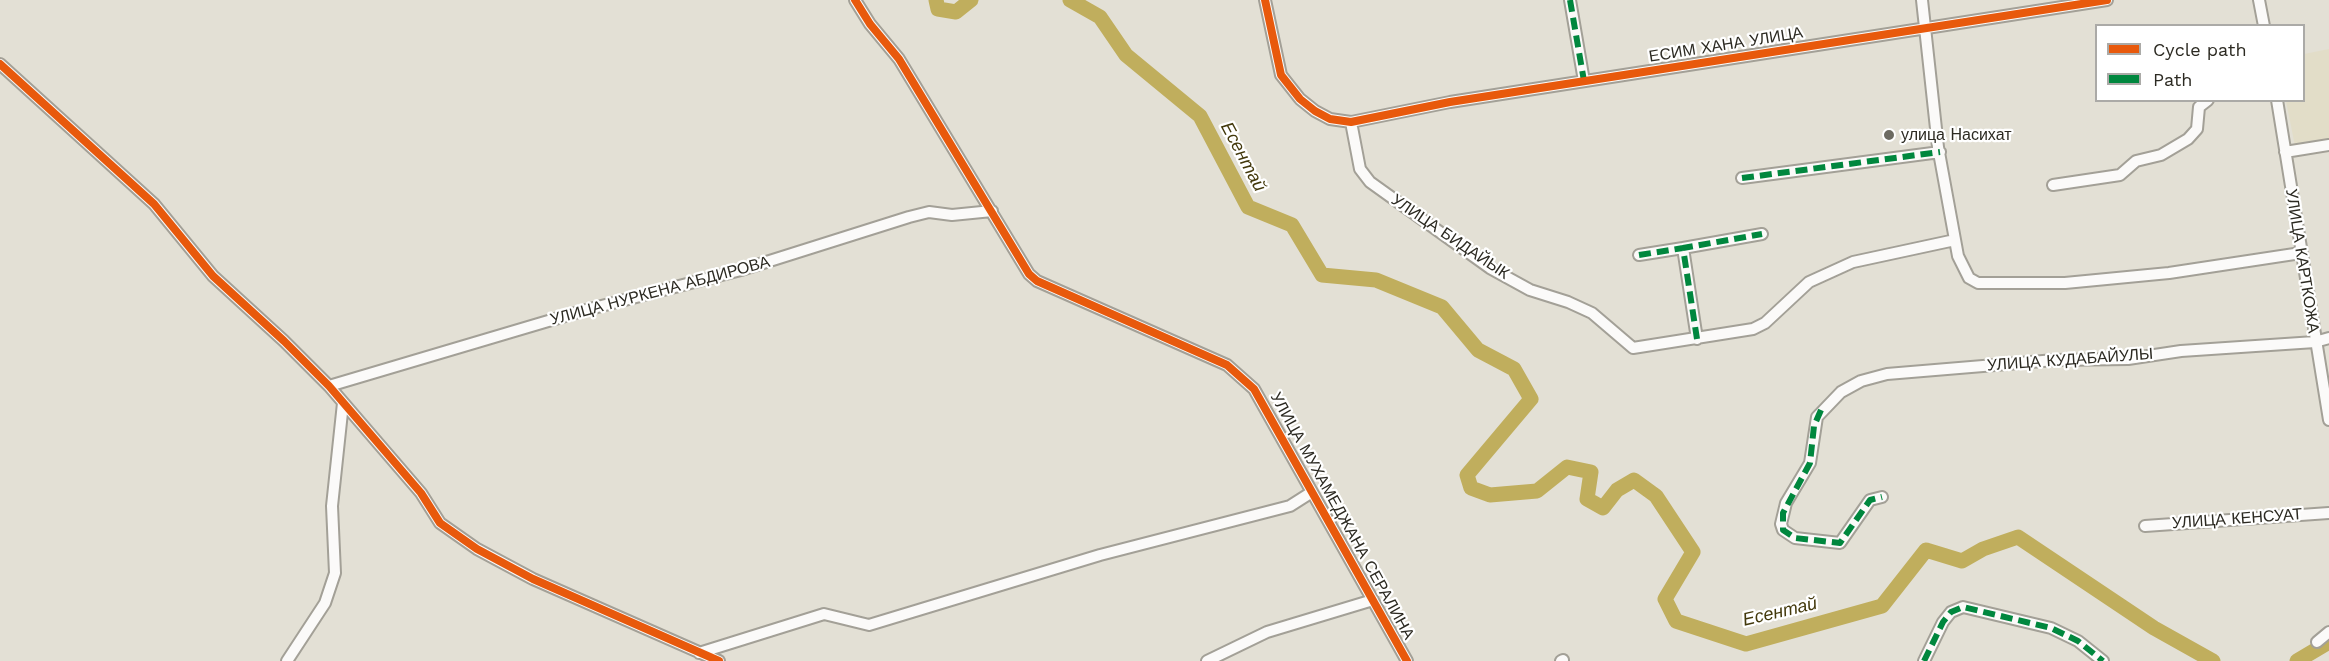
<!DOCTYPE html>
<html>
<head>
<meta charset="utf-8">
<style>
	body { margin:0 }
	#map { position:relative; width:2329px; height:661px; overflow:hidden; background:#e3e0d5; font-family:"Work Sans",sans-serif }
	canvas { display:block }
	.legend { position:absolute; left:2095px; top:24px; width:210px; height:78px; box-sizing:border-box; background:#fff; border:2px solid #abaaa7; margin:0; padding:8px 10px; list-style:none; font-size:18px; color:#2c2a22 }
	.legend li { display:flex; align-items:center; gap:12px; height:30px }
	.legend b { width:30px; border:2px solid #abaaa7 }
</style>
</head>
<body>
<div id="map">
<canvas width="2329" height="661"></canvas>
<ul class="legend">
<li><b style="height:8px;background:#e8590c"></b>Cycle path</li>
<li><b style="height:8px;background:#00873e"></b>Path</li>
</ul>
</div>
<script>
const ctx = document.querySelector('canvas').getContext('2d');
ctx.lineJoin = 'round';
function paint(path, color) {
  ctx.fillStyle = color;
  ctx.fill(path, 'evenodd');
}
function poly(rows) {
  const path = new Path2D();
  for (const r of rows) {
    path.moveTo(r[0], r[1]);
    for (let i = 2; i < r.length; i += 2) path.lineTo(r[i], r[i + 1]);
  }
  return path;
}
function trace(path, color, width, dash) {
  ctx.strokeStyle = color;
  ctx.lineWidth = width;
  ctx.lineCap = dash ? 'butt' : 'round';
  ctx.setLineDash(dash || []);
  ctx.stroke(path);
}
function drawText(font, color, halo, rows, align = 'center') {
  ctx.font = font + ' "Work Sans",sans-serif';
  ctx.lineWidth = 4.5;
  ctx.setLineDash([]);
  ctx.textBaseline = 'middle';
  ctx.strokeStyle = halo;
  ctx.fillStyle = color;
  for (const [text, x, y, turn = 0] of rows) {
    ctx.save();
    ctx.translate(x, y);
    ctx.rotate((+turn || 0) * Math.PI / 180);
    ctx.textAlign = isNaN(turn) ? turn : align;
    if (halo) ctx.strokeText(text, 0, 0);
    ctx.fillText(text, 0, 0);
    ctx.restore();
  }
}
paint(poly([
	[2329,49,2329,139,2295,146,2286,101,2304,100,2304,54]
]), '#e2ddc8');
trace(poly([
	[936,0,938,9,956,12,971,0],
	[1070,0,1100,17,1126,55,1200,116,1248,207,1292,225,1322,275,1376,280,1442,307,1478,350,1514,369,1531,399,1467,475,1471,488,1490,495,1537,491,1567,467,1591,472,1587,499,1603,508,1617,490,1634,480,1656,496,1693,552,1665,599,1676,621,1746,644,1882,606,1926,550,1962,561,1983,549,2018,537,2154,628,2213,661],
	[2297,661,2329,642]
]), '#c0ae5d', 15);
const minor = poly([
	[855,0,870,24,899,59,1029,274,1037,281,1227,365,1254,389,1407,661],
	[1265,0,1281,75,1300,99,1315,111,1330,119,1351,122,1450,102,2107,0],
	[1570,0,1584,81],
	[1922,0,1938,147,1958,256,1969,278,1978,283,2065,283,2169,273,2301,253],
	[2259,0,2264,26],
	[0,64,154,204,213,276,284,341,329,386,421,493,440,523,477,549,533,579,719,661],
	[2277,100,2329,420],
	[1351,122,1360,169,1370,182,1490,268,1530,290,1568,302,1592,313,1633,348,1753,329,1765,323,1809,282,1853,262,1955,240],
	[2285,152,2329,145],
	[1742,178,1940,152],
	[2053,185,2120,175,2136,161,2161,155,2188,139,2197,129,2199,107,2208,100],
	[1639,255,1683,248],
	[1697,339,1683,248,1762,234],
	[329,386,582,311,741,270,909,217,929,212,952,215,992,211],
	[1882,497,1870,500,1840,543,1795,538,1783,530,1781,524,1786,503,1810,463,1817,417,1841,392,1861,381,1887,374,2055,360,2128,359,2181,351,2315,342,2329,338],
	[2145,526,2329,513],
	[2317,642,2329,632],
	[699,653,824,614,869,625,1100,555,1290,506,1312,492],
	[287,661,325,603,335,573,332,506,343,403],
	[1207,661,1267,632,1373,600],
	[1561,661,1563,660],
	[1924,661,1943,622,1951,612,1963,607,2051,628,2078,641,2103,661]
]);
trace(minor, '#a3a097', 14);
trace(minor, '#fbfaf9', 10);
trace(poly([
	[1570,0,1584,81],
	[1742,178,1940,152],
	[1639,255,1683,248],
	[1697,339,1683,248,1762,234],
	[1821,410,1814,426,1810,463,1783,513,1783,530,1795,538,1840,543,1870,500,1882,497],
	[1924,661,1943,622,1951,612,1963,607,2051,628,2078,641,2103,661]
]), '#00873e', 6, [12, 6]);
trace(poly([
	[855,0,870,24,899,59,1029,274,1037,281,1227,365,1254,389,1407,661],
	[1265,0,1281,75,1300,99,1315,111,1330,119,1351,122,1450,102,2107,0],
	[0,64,154,204,213,276,284,341,329,386,421,493,440,523,477,549,533,579,719,661]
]), '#e8590c', 8);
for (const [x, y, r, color] of [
	[1889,135,6,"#6c6a61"]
]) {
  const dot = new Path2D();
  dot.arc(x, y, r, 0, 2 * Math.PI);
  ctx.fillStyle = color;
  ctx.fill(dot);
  trace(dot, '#fff', 2);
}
drawText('16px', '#2c2a22', '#fff', [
	["ЕСИМ ХАНА УЛИЦА",1726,45,-9],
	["УЛИЦА БИДАЙЫК",1450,237,34],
	["УЛИЦА КАРТКОЖА",2302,261,81],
	["УЛИЦА НУРКЕНА АБДИРОВА",660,291,-15],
	["УЛИЦА КУДАБАЙУЛЫ",2070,360,-4],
	["УЛИЦА МУХАМЕДЖАНА СЕРАЛИНА",1342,516,61],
	["УЛИЦА КЕНСУАТ",2237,519,-4]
]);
drawText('16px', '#2c2a22', '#fff', [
	["улица Насихат",1901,135]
], 'left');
drawText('italic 18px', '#43390c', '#fff', [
	["Есентай",1243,157,62],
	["Есентай",1780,612,-13]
]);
</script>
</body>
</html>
